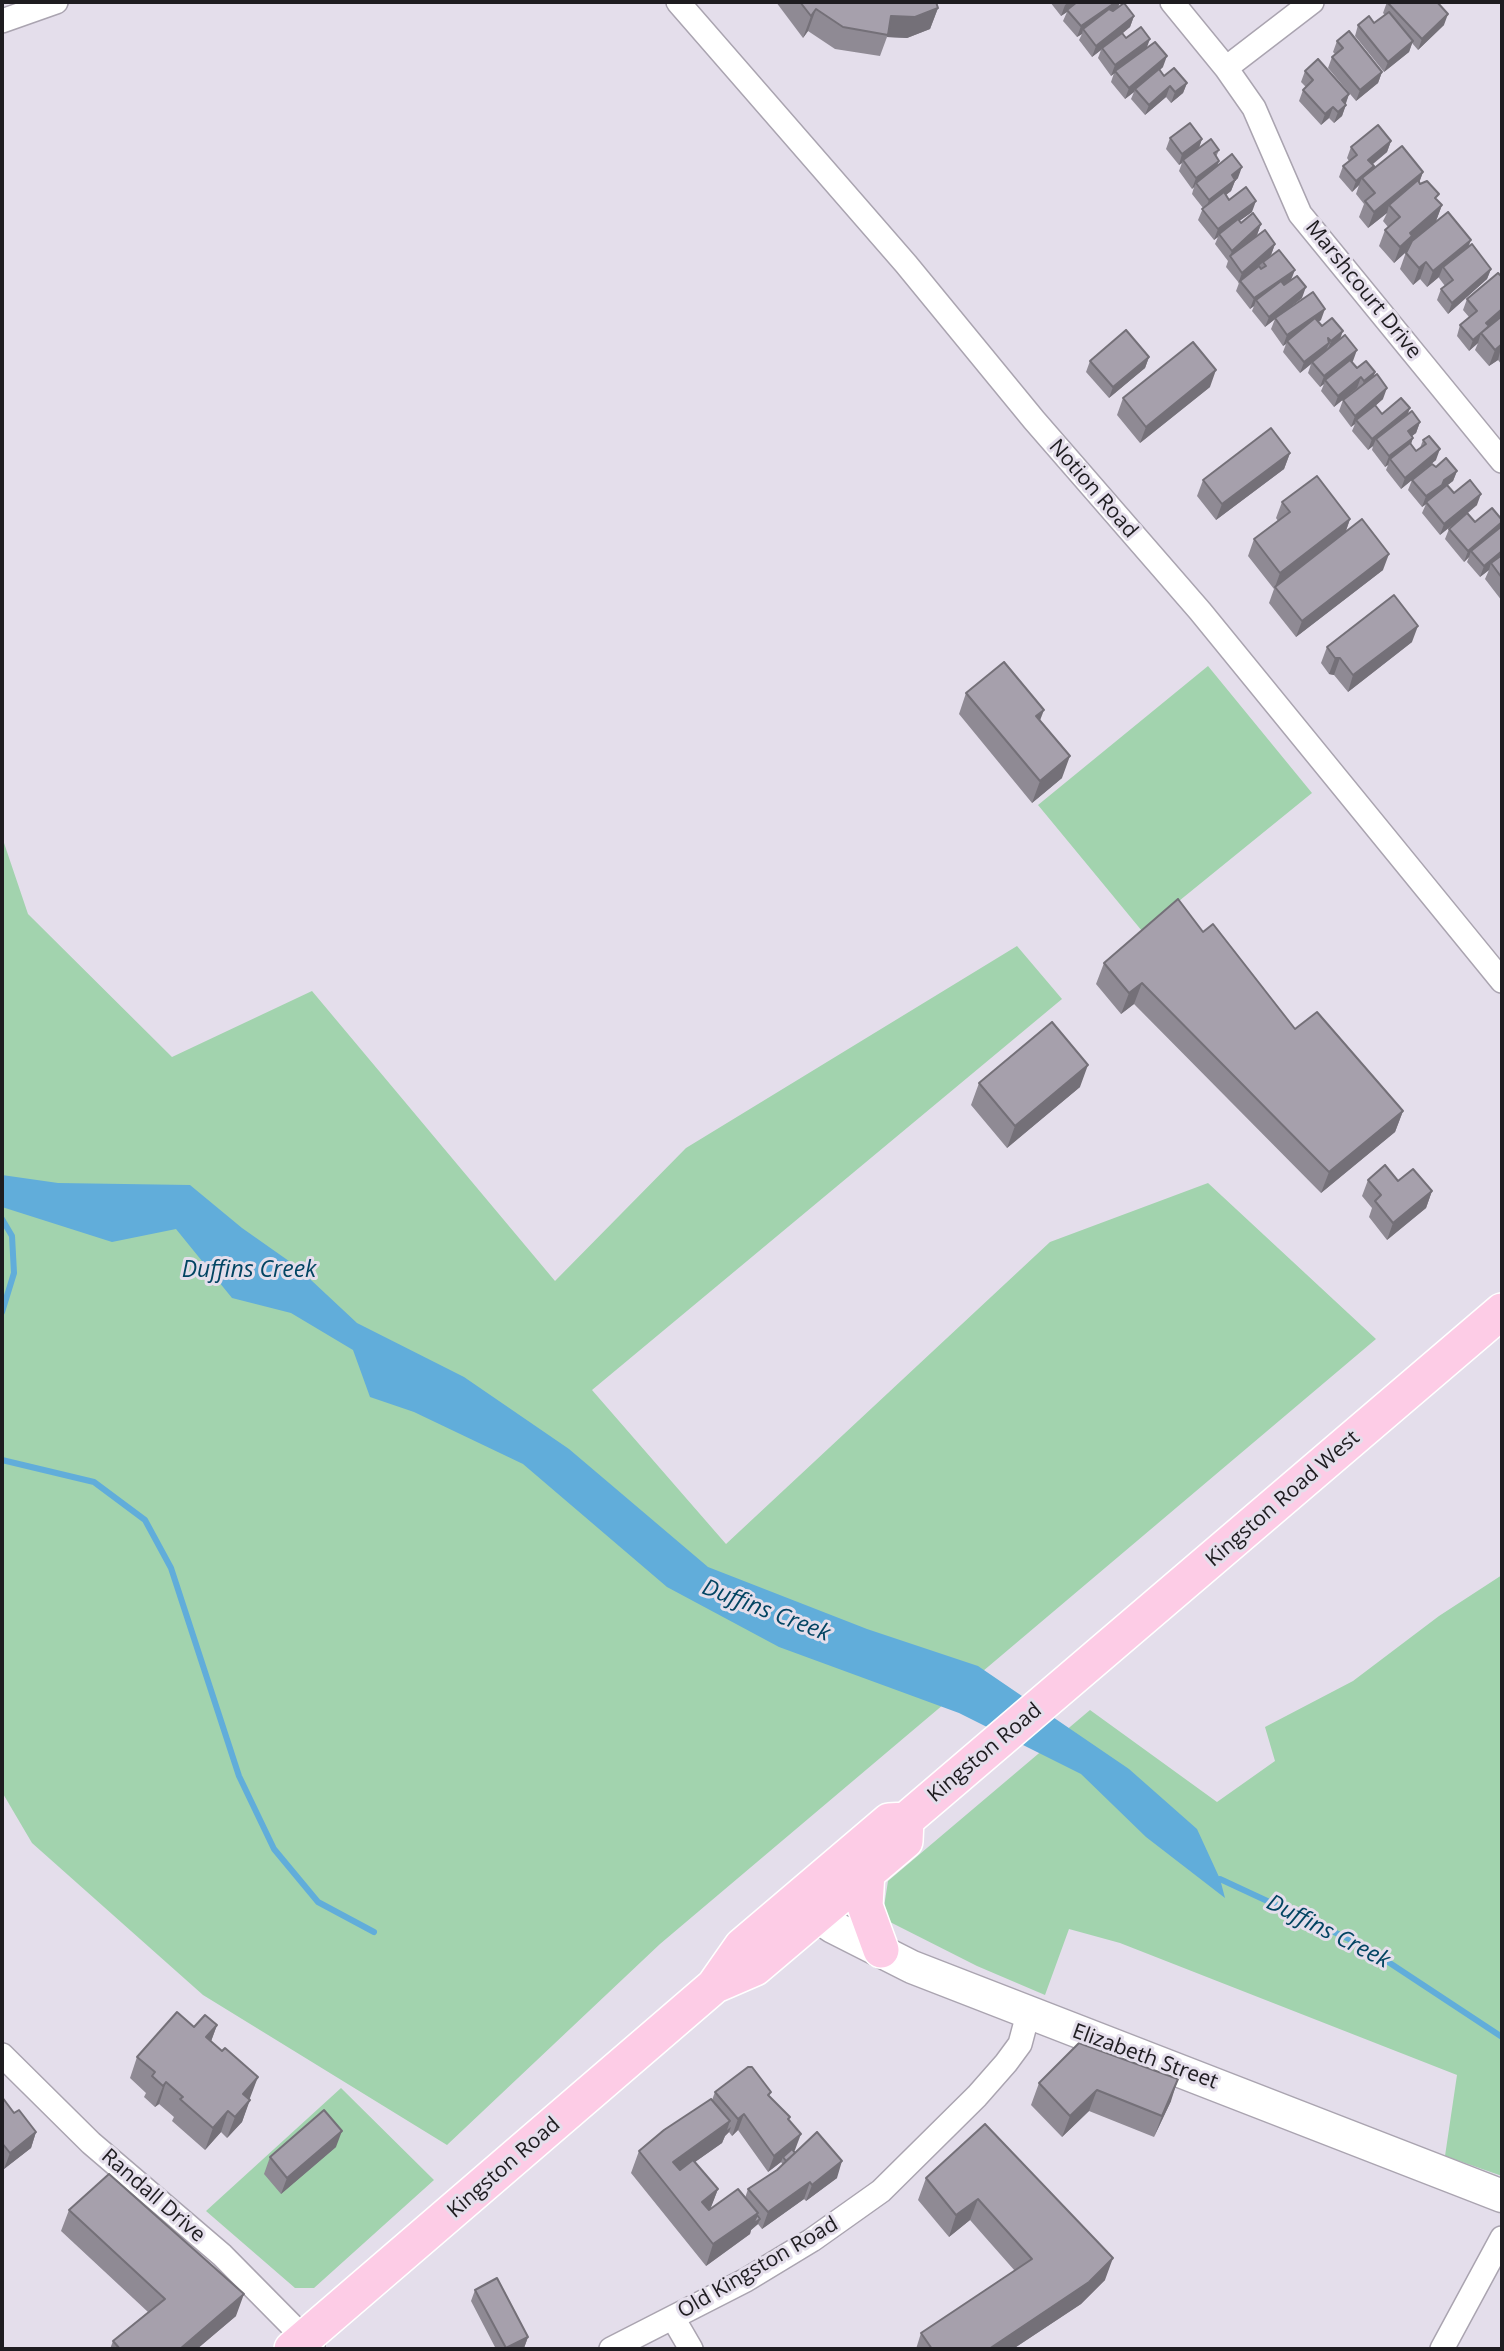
<!DOCTYPE html>
<html>
<head>
<meta charset="utf-8">
<style>
	body { margin:0 }
	#map { position:relative; width:1504px; height:2351px; overflow:hidden; background:#e4deeb; font-family:"Open Sans",sans-serif }
	canvas { display:block }
	.frame { position:absolute; inset:0; border:4px solid #1e1c20; pointer-events:none }
</style>
</head>
<body>
<div id="map">
<canvas width="1504" height="2351"></canvas>
<div class="frame"></div>
</div>
<script>
const ctx = document.querySelector('canvas').getContext('2d');
ctx.lineJoin = 'round';
function paint(path, color) {
  ctx.fillStyle = color;
  ctx.fill(path, 'evenodd');
}
function poly(rows) {
  const path = new Path2D();
  for (const r of rows) {
    path.moveTo(r[0], r[1]);
    for (let i = 2; i < r.length; i += 2) path.lineTo(r[i], r[i + 1]);
  }
  return path;
}
function trace(path, color, width, dash) {
  ctx.strokeStyle = color;
  ctx.lineWidth = width;
  ctx.lineCap = dash ? 'butt' : 'round';
  ctx.setLineDash(dash || []);
  ctx.stroke(path);
}
function drawText(font, color, halo, rows, align = 'center') {
  ctx.font = font + ' "Open Sans",sans-serif';
  ctx.lineWidth = 6;
  ctx.setLineDash([]);
  ctx.textBaseline = 'middle';
  ctx.strokeStyle = halo;
  ctx.fillStyle = color;
  for (const [text, x, y, turn = 0] of rows) {
    ctx.save();
    ctx.translate(x, y);
    ctx.rotate((+turn || 0) * Math.PI / 180);
    ctx.textAlign = isNaN(turn) ? turn : align;
    if (halo) ctx.strokeText(text, 0, 0);
    ctx.fillText(text, 0, 0);
    ctx.restore();
  }
}
paint(poly([
	[1208,666,1312,793,1142,931,1038,805],
	[2,837,28,914,172,1057,312,991,555,1281,686,1148,1017,946,1062,999,592,1390,726,1544,1050,1242,1208,1183,1376,1339,660,1944,447,2145,203,1995,32,1843,2,1792],
	[1502,1575,1502,2176,1445,2156,1457,2075,1120,1943,1069,1929,1045,1995,977,1966,888,1921,884,1907,888,1881,1090,1710,1217,1802,1275,1761,1265,1727,1353,1681,1439,1616],
	[341,2088,434,2180,314,2288,295,2288,206,2211]
]), '#a2d3ae');
paint(poly([
	[2,1175,58,1183,190,1185,242,1228,296,1266,357,1323,464,1377,569,1449,708,1567,867,1629,978,1666,1129,1769,1197,1829,1220,1879,1225,1898,1146,1837,1081,1774,959,1713,779,1647,667,1587,523,1464,414,1412,370,1397,353,1350,291,1313,232,1298,176,1229,112,1242,2,1207]
]), '#61adda');
trace(poly([
	[2,1219,12,1236,14,1273,2,1312],
	[2,1460,94,1482,145,1520,171,1568,239,1776,274,1849,318,1902,374,1932],
	[1220,1879,1364,1946,1502,2037]
]), '#61adda', 6);
const street = poly([
	[678,2,906,264,1034,420,1200,611,1502,981],
	[1172,2,1226,68,1312,2],
	[2,21,56,2],
	[1226,68,1254,108,1300,214,1502,461],
	[2,2055,91,2143,222,2255,313,2347],
	[673,2318,691,2349],
	[611,2349,746,2280,812,2240,881,2191,977,2096,1006,2063,1020,2044,1028,2014],
	[1442,2349,1502,2238]
]);
const secondary = poly([
	[801,1898,815,1915,833,1927,912,1967,1502,2196]
]);
const primary = poly([
	[906,1820,1502,1311],
	[867,1872,865,1906,881,1950],
	[718,1984,755,1968,905,1841,906,1820],
	[292,2349,714,1986,742,1946,889,1821,906,1820]
]);
trace(street, '#aaa4b0', 26);
trace(secondary, '#aaa4b0', 35);
trace(primary, '#fff', 38);
trace(street, '#fff', 23);
trace(secondary, '#fff', 32);
trace(primary, '#fdcce6', 35);
paint(poly([
	[776,2,940,2,937,4,938,8,930,29,907,38,887,37,880,56,835,49,808,31,803,38],
	[1050,2,1120,2,1118,8,1134,16,1130,27,1123,33,1126,38,1146,49,1163,67,1160,70,1164,76,1187,83,1183,93,1171,103,1166,97,1145,115,1131,99,1134,92,1125,99,1111,82,1114,73,1111,76,1098,58,1101,50,1092,57,1079,40,1082,34,1077,37,1063,21,1067,12,1061,16],
	[1387,2,1444,25,1418,50,1412,43,1409,52,1384,72,1355,36,1358,25,1374,23,1385,15,1383,13],
	[1337,41,1382,72,1378,83,1356,101,1328,68,1332,57,1335,54,1333,52],
	[1305,71,1349,94,1342,116,1334,123,1329,118,1321,125,1299,101,1303,90,1306,87,1301,82],
	[1170,138,1202,139,1199,148,1219,150,1216,157,1219,161,1217,166,1238,178,1235,181,1231,191,1226,195,1229,200,1252,212,1239,221,1241,223,1261,224,1257,235,1250,242,1275,244,1271,255,1263,262,1291,280,1302,298,1285,311,1321,320,1318,322,1322,326,1340,340,1353,361,1352,362,1357,368,1375,372,1374,376,1383,399,1375,406,1382,414,1407,415,1420,422,1416,433,1412,436,1413,438,1411,444,1416,451,1420,448,1423,440,1436,460,1418,474,1436,467,1457,471,1453,481,1441,490,1454,493,1477,505,1468,513,1475,522,1502,520,1501,527,1502,526,1502,601,1485,579,1489,570,1480,577,1467,562,1469,557,1464,562,1445,539,1449,529,1451,526,1440,535,1422,513,1426,504,1422,507,1408,490,1412,480,1401,489,1386,470,1388,465,1385,467,1372,450,1373,446,1368,450,1352,431,1355,424,1351,427,1339,411,1343,400,1357,388,1334,407,1321,391,1324,384,1320,387,1308,373,1311,364,1300,373,1283,352,1286,344,1283,346,1271,329,1275,319,1265,327,1252,311,1254,306,1250,309,1236,291,1239,283,1226,267,1228,261,1215,244,1218,237,1214,240,1198,220,1203,208,1192,194,1194,187,1192,189,1179,171,1182,163,1179,165,1166,149],
	[1391,141,1387,152,1372,165,1374,166,1372,170,1423,172,1419,182,1420,184,1442,205,1436,221,1468,247,1491,269,1487,279,1448,314,1437,300,1441,289,1445,286,1439,278,1439,277,1427,287,1420,279,1413,285,1400,269,1406,252,1394,263,1379,246,1385,230,1388,227,1383,221,1387,213,1368,228,1359,217,1364,204,1356,194,1359,185,1352,192,1339,177,1343,166,1349,161,1347,158,1351,147],
	[1502,277,1502,365,1498,360,1489,366,1475,350,1478,343,1469,351,1457,336,1460,325,1469,317,1463,310,1467,299],
	[1149,357,1145,368,1109,398,1086,372,1090,361],
	[1210,387,1140,443,1117,415,1123,398],
	[1290,453,1284,469,1216,520,1197,496,1203,480],
	[1282,502,1350,519,1346,531,1383,570,1296,637,1269,603,1274,589,1248,556,1254,539,1278,521,1276,518],
	[1412,642,1348,692,1334,675,1329,674,1321,663,1327,647],
	[966,693,1040,721,1062,778,1032,803,959,714],
	[1203,932,1295,1029,1403,1111,1395,1132,1321,1193,1134,1004,1121,1014,1096,984,1104,963],
	[979,1083,1080,1087,1007,1148,971,1105],
	[1368,1180,1398,1181,1432,1191,1426,1208,1387,1240,1369,1217,1372,1208,1362,1196],
	[217,2025,211,2041,250,2098,242,2122,227,2138,221,2132,205,2150,172,2121,174,2117,159,2104,155,2107,144,2097,146,2093,130,2078,137,2057,194,2027],
	[1079,2043,1171,2101,1154,2137,1089,2111,1062,2137,1031,2105,1039,2083],
	[715,2092,771,2092,769,2096,789,2120,795,2150,794,2151,837,2178,806,2201,804,2199,762,2229,758,2224,751,2230,750,2234,706,2266,631,2173,639,2151,712,2100],
	[738,2130,768,2172,781,2162,783,2165,777,2170,748,2189,745,2198,710,2209,718,2189,695,2162,722,2143,725,2136,729,2132,732,2136],
	[2,2097,14,2113,36,2132,31,2148,4,2169,2,2167],
	[985,2124,1105,2280,1081,2304,1013,2349,916,2349,921,2333,1015,2271,970,2220,949,2237,918,2200,926,2178],
	[336,2147,281,2194,264,2174,270,2157],
	[69,2210,236,2316,197,2349,110,2349,113,2341,148,2312,61,2231],
	[475,2290,528,2337,524,2348,521,2349,496,2349,471,2301]
]), '#8f8a94');
paint(poly([
	[930,2,940,2,927,12,938,8,930,29,907,38,887,37,891,16],
	[1069,2,1080,2,1067,10,1067,12,1061,16,1065,5],
	[1116,2,1120,2,1117,9,1083,29,1082,34,1077,37,1081,26],
	[816,9,808,31,803,38,811,16],
	[1448,14,1444,25,1418,50,1422,39],
	[1134,16,1130,27,1103,49,1102,48,1101,50,1092,57,1096,46],
	[1150,39,1146,50,1111,76,1115,65],
	[1413,41,1409,52,1384,72,1388,62],
	[1167,56,1163,67,1136,90,1135,89,1134,92,1125,99,1129,88],
	[1382,72,1378,83,1356,101,1360,90],
	[1187,83,1183,93,1171,103,1175,92],
	[1170,86,1166,97,1145,115,1149,105],
	[1349,94,1345,105,1342,100],
	[1346,105,1342,116,1334,123,1338,112],
	[1333,107,1329,118,1321,125,1325,114],
	[1202,139,1198,150,1183,160,1182,163,1179,165,1182,154],
	[1391,141,1387,152,1364,171,1368,160],
	[1219,161,1215,172,1196,183,1194,187,1192,189,1196,178],
	[1374,166,1370,177,1362,178,1359,185,1352,192,1356,181],
	[1242,167,1238,178,1235,181,1231,191,1205,211,1209,200,1232,175],
	[1423,172,1417,189,1389,205,1387,213,1368,228,1374,212],
	[1256,201,1252,212,1220,235,1219,234,1218,237,1214,240,1218,229],
	[1442,205,1436,221,1409,245,1406,252,1394,263,1400,247,1410,233],
	[1261,224,1257,235,1232,258,1230,256,1232,251],
	[1471,240,1465,256,1443,267,1439,277,1427,287,1433,271],
	[1275,244,1271,255,1241,282,1240,281,1238,284,1242,273],
	[1426,262,1420,279,1413,285,1419,268],
	[1491,269,1487,279,1448,314,1452,303],
	[1295,270,1291,280,1258,303,1256,300,1254,306,1250,309,1254,298],
	[1306,287,1302,298,1265,327,1269,317],
	[1325,309,1321,320,1288,343,1287,341,1286,344,1283,346,1287,335],
	[1502,309,1502,316,1481,333,1478,343,1469,351,1473,340,1486,323],
	[1343,331,1339,342,1327,352,1331,341],
	[1329,343,1325,353,1312,362,1311,364,1300,373,1304,362],
	[1502,344,1498,360,1489,366,1495,350],
	[1357,350,1353,361,1326,382,1325,380,1324,384,1320,387,1324,376],
	[1149,357,1145,368,1109,398,1113,387],
	[1216,370,1210,387,1140,443,1146,427],
	[1375,372,1371,383,1360,392,1364,381],
	[1361,377,1357,388,1334,407,1338,396],
	[1387,388,1383,399,1357,422,1356,420,1355,424,1351,427,1355,416],
	[1410,408,1406,419,1376,439,1373,446,1368,450,1372,439],
	[1420,422,1416,433,1404,442,1408,431],
	[1413,438,1409,449,1390,459,1388,465,1385,467,1389,456],
	[1440,449,1436,460,1401,489,1405,478],
	[1290,453,1284,469,1216,520,1222,504],
	[1457,471,1453,481,1441,490,1438,496,1422,507,1426,496,1444,480],
	[1481,494,1477,505,1440,535,1444,524],
	[1350,519,1344,536,1275,587,1280,573],
	[1502,522,1499,532,1471,551,1469,557,1464,562,1468,551],
	[1502,551,1502,559,1491,563,1489,570,1480,577,1484,566],
	[1389,554,1383,570,1296,637,1302,621],
	[1418,626,1412,642,1348,692,1353,675],
	[1335,658,1340,658,1334,675,1329,674],
	[1044,710,1036,731,1036,716],
	[1070,756,1062,778,1032,803,1040,781],
	[1142,983,1134,1004,1121,1014,1129,993],
	[1088,1065,1080,1087,1007,1148,1015,1126],
	[1403,1111,1395,1132,1321,1193,1329,1172],
	[1432,1191,1426,1208,1387,1240,1393,1223],
	[217,2025,209,2047,206,2037],
	[258,2077,250,2098,235,2116,243,2094],
	[1178,2079,1171,2101,1154,2137,1162,2116],
	[166,2082,159,2104,155,2107,163,2086],
	[1097,2090,1089,2111,1062,2137,1070,2116],
	[250,2100,242,2122,227,2138,235,2117],
	[228,2111,221,2132,205,2150,213,2128],
	[744,2114,738,2130,732,2136,738,2119],
	[730,2121,727,2130,731,2127,729,2132,725,2136,722,2143,665,2183,673,2162],
	[342,2131,336,2147,281,2194,287,2178],
	[36,2132,31,2148,4,2169,10,2153],
	[801,2134,795,2150,784,2159,783,2157,781,2162,768,2172,774,2156],
	[842,2161,837,2178,806,2201,812,2185],
	[810,2182,804,2199,762,2229,768,2212],
	[718,2189,710,2210,702,2202],
	[978,2199,970,2220,949,2237,956,2215],
	[758,2213,753,2224,760,2219,758,2224,751,2230,750,2234,706,2266,713,2244],
	[1113,2258,1105,2280,1081,2304,1013,2349,989,2349],
	[244,2294,236,2316,197,2349,180,2349],
	[528,2337,524,2348,521,2349,505,2349]
]), '#747078');
const building = poly([
	[800,2,936,2,938,8,915,17,891,16,888,35,843,27,816,9,811,16,800,2],
	[1077,2,1116,2,1081,26,1067,10,1077,2],
	[1387,2,1437,2,1448,14,1422,39,1387,2],
	[1124,3,1134,16,1096,46,1083,29,1109,9,1113,11,1124,3],
	[1389,12,1413,41,1388,62,1358,25,1369,16,1374,23,1389,12],
	[1141,27,1150,39,1115,65,1102,48,1122,33,1126,38,1141,27],
	[1349,31,1382,72,1360,90,1332,57,1343,48,1337,41,1349,31],
	[1155,42,1167,56,1129,88,1115,71,1155,42],
	[1318,59,1349,94,1342,100,1346,105,1338,112,1333,107,1325,114,1303,90,1313,80,1305,71,1318,59],
	[1174,68,1187,83,1175,92,1170,86,1149,105,1135,89,1159,69,1164,76,1174,68],
	[1190,123,1202,139,1182,154,1170,138,1190,123],
	[1378,125,1391,141,1368,160,1374,166,1356,181,1343,166,1357,155,1351,147,1378,125],
	[1211,139,1219,150,1214,153,1219,161,1196,178,1183,160,1211,139],
	[1402,146,1423,172,1374,212,1365,201,1375,193,1362,178,1402,146],
	[1232,154,1242,167,1232,175,1235,180,1209,200,1196,183,1232,154],
	[1418,180,1420,184,1427,181,1439,194,1435,198,1442,205,1410,233,1412,236,1400,247,1385,230,1400,217,1389,205,1418,180],
	[1246,187,1256,201,1218,229,1202,209,1224,192,1229,200,1246,187],
	[1448,212,1471,240,1433,271,1426,262,1419,268,1406,253,1412,241,1448,212],
	[1253,213,1261,224,1232,251,1219,234,1238,219,1241,223,1253,213],
	[1265,230,1275,244,1242,273,1230,256,1265,230],
	[1472,244,1491,269,1452,303,1441,289,1453,280,1443,267,1472,244],
	[1279,250,1295,270,1254,298,1240,281,1259,266,1261,269,1266,266,1263,262,1279,250],
	[1498,273,1502,277,1502,309,1486,323,1489,326,1473,340,1460,325,1477,311,1467,299,1498,273],
	[1297,276,1306,287,1269,317,1256,300,1281,281,1284,285,1297,276],
	[1313,292,1325,309,1287,335,1275,318,1313,292],
	[1502,316,1502,344,1495,350,1481,333,1502,316],
	[1315,318,1322,326,1332,318,1343,331,1331,341,1328,338,1329,343,1304,362,1287,341,1315,318],
	[1126,330,1149,357,1113,387,1090,361,1126,330],
	[1345,335,1357,350,1324,376,1312,362,1345,335],
	[1193,342,1216,370,1146,427,1123,398,1193,342],
	[1350,360,1357,368,1366,361,1375,372,1364,381,1361,377,1338,396,1325,380,1350,360],
	[1377,374,1387,388,1355,416,1343,400,1377,374],
	[1401,398,1410,408,1372,439,1356,420,1375,405,1382,414,1401,398],
	[1412,411,1420,422,1408,431,1413,438,1389,456,1376,439,1412,411],
	[1271,428,1290,453,1222,504,1203,480,1271,428],
	[1429,436,1440,449,1405,478,1390,459,1410,443,1416,451,1426,444,1423,440,1429,436],
	[1446,458,1457,471,1444,480,1442,485,1426,496,1412,480,1432,464,1436,467,1446,458],
	[1317,476,1350,519,1280,573,1254,539,1290,512,1282,502,1317,476],
	[1470,480,1481,494,1444,524,1426,502,1447,485,1454,493,1470,480],
	[1492,508,1502,520,1502,522,1468,551,1449,529,1467,513,1475,522,1492,508],
	[1362,519,1389,554,1302,621,1275,587,1362,519],
	[1502,526,1502,551,1484,566,1471,551,1502,526],
	[1502,555,1502,578,1491,563,1502,555],
	[1394,595,1418,626,1353,675,1340,658,1335,658,1327,647,1394,595],
	[1004,662,1044,710,1036,716,1070,756,1040,781,966,693,1004,662],
	[1178,899,1203,932,1213,924,1295,1029,1317,1012,1403,1111,1329,1172,1142,983,1129,993,1104,963,1178,899],
	[1052,1022,1088,1065,1015,1126,979,1083,1052,1022],
	[1385,1165,1398,1181,1413,1169,1432,1191,1393,1223,1375,1201,1381,1195,1368,1180,1385,1165],
	[177,2012,194,2027,205,2015,217,2025,206,2037,222,2051,225,2048,258,2077,243,2094,250,2100,235,2117,228,2111,213,2128,180,2099,183,2097,166,2082,163,2086,152,2076,155,2072,137,2057,177,2012],
	[1079,2043,1178,2079,1162,2116,1097,2090,1070,2116,1039,2083,1079,2043],
	[748,2067,752,2067,771,2092,768,2095,790,2117,788,2119,801,2134,774,2156,744,2114,738,2119,715,2092,748,2067],
	[2,2097,14,2113,19,2110,36,2132,10,2153,2,2143,2,2097],
	[711,2099,730,2121,673,2162,680,2170,693,2160,718,2189,702,2202,709,2210,738,2189,758,2213,713,2244,639,2151,664,2130,711,2099],
	[324,2110,342,2131,287,2178,270,2157,324,2110],
	[985,2124,1113,2258,1089,2282,989,2349,932,2349,921,2333,1032,2259,978,2199,956,2215,926,2178,985,2124],
	[817,2132,842,2161,812,2185,810,2182,768,2212,748,2189,777,2170,817,2132],
	[792,2149,795,2153,786,2161,783,2157,792,2149],
	[109,2174,244,2294,180,2349,120,2349,113,2341,165,2299,69,2210,109,2174],
	[757,2215,760,2219,753,2224,757,2215],
	[497,2278,528,2337,506,2348,475,2290,497,2278]
]);
paint(building, '#a6a0ac');
trace(building, '#747078', 2);
drawText('21px', '#1e1c20', '#e4deeb', [
	["Marshcourt Drive",1363,290,51],
	["Notion Road",1093,489,49],
	["Kingston Road West",1283,1499,-41],
	["Kingston Road",985,1753,-40],
	["Elizabeth Street",1145,2057,20],
	["Kingston Road",504,2168,-41],
	["Randall Drive",153,2196,41],
	["Old Kingston Road",758,2268,-30]
]);
drawText('italic 23px', '#024462', '#e4deeb', [
	["Duffins Creek",249,1270],
	["Duffins Creek",766,1611,21],
	["Duffins Creek",1328,1932,27]
]);
</script>
</body>
</html>
